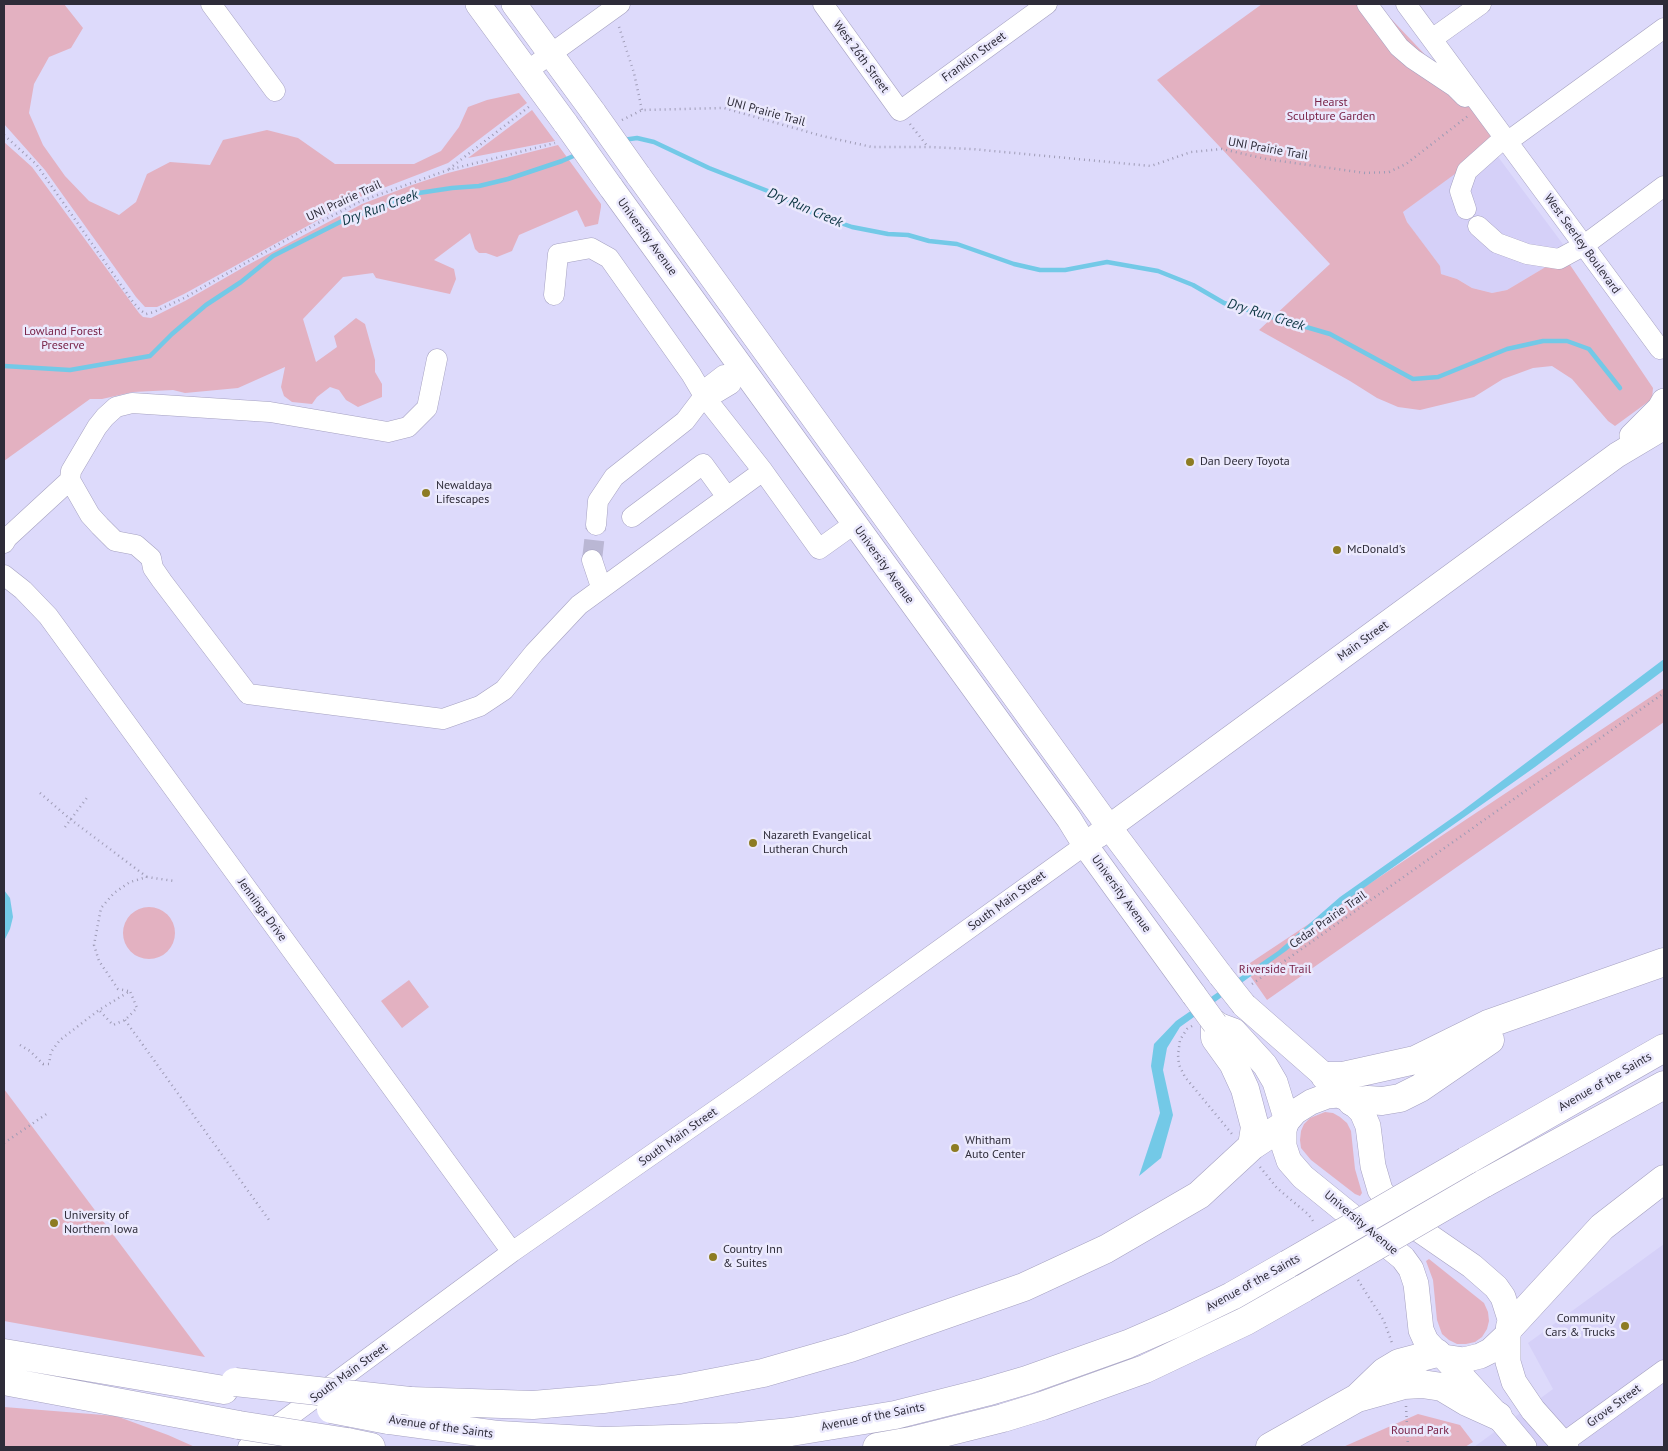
<!DOCTYPE html>
<html>
<head>
<meta charset="utf-8">
<style>
	body { margin:0 }
	#map { position:relative; width:1668px; height:1451px; overflow:hidden; background:#dddafb; font-family:"PT Sans",sans-serif }
	canvas { display:block }
	.frame { position:absolute; inset:0; border:5px solid #2e2c39; pointer-events:none }
</style>
</head>
<body>
<div id="map">
<canvas width="1668" height="1451"></canvas>
<div class="frame"></div>
</div>
<script>
const ctx = document.querySelector('canvas').getContext('2d');
ctx.lineJoin = 'round';
function paint(path, color) {
  ctx.fillStyle = color;
  ctx.fill(path, 'evenodd');
}
function poly(rows) {
  const path = new Path2D();
  for (const r of rows) {
    if (r.length === 3) {
      path.moveTo(r[0] + r[2], r[1]);
      path.arc(r[0], r[1], r[2], 0, 2 * Math.PI);
      continue;
    }
    path.moveTo(r[0], r[1]);
    for (let i = 2; i < r.length; i += 2) path.lineTo(r[i], r[i + 1]);
  }
  return path;
}
function trace(path, color, width, dash) {
  ctx.strokeStyle = color;
  ctx.lineWidth = width;
  ctx.lineCap = dash ? 'butt' : 'round';
  ctx.setLineDash(dash || []);
  ctx.stroke(path);
}
function drawText(font, color, halo, rows, align = 'center') {
  ctx.font = font + ' "PT Sans",sans-serif';
  ctx.lineWidth = 5;
  ctx.setLineDash([]);
  ctx.textBaseline = 'middle';
  ctx.strokeStyle = halo;
  ctx.fillStyle = color;
  for (const [text, x, y, turn = 0] of rows) {
    ctx.save();
    ctx.translate(x, y);
    ctx.rotate((+turn || 0) * Math.PI / 180);
    ctx.textAlign = isNaN(turn) ? turn : align;
    if (halo) ctx.strokeText(text, 0, 0);
    ctx.fillText(text, 0, 0);
    ctx.restore();
  }
}
paint(poly([
	[1490,146,1568,251,1559,259,1507,290,1492,293,1472,288,1457,279,1441,274,1407,222,1403,212],
	[1664,1244,1664,1447,1474,1447,1553,1389,1528,1343]
]), '#d5d0f8');
paint(poly([
	[4,4,64,4,83,28,71,48,49,57,34,84,29,113,43,145,65,176,89,201,119,215,136,202,147,174,170,162,210,165,223,140,267,130,298,138,335,164,414,164,441,151,459,127,468,107,487,100,519,93,527,103,448,163,360,197,184,294,157,307,145,307,136,297,45,170,4,124],
	[1262,4,1377,4,1504,138,1403,212,1407,222,1440,266,1441,274,1457,279,1472,288,1492,293,1507,290,1564,256,1653,388,1652,399,1615,426,1608,421,1572,379,1552,366,1533,368,1503,379,1474,397,1420,410,1398,407,1377,398,1350,381,1259,330,1330,264,1157,80],
	[532,110,555,141,468,158],
	[4,142,32,167,139,313,143,317,151,318,185,301,244,267,362,204,412,185,448,173,558,145,601,204,601,207,598,224,585,227,577,210,519,235,512,251,497,257,486,253,479,253,475,249,470,233,434,260,454,269,456,279,450,294,376,278,373,273,343,277,303,319,316,362,337,347,334,336,356,318,365,324,375,360,375,372,382,384,382,397,358,407,346,400,339,390,330,387,317,397,312,404,292,402,284,396,281,387,285,367,238,388,185,393,173,390,133,392,102,399,90,399,4,461],
	[1664,688,1664,722,1267,1000,1244,967],
	[149,933,26],
	[409,980,429,1007,402,1028,381,1001],
	[4,1089,205,1357,4,1321],
	[1325,1112,1333,1113,1340,1117,1347,1123,1351,1131,1355,1169,1362,1193,1360,1196,1355,1194,1311,1160,1301,1148,1300,1140,1301,1131,1304,1124,1310,1118],
	[1429,1259,1484,1303,1488,1312,1489,1321,1487,1329,1482,1337,1475,1342,1466,1344,1457,1344,1449,1340,1442,1334,1437,1320,1433,1280,1426,1261],
	[4,1407,116,1416,168,1435,195,1447,4,1447],
	[1418,1414,1460,1425,1473,1442,1465,1447,1343,1447]
]), '#e3b1c1');
paint(poly([
	[1664,659,1664,670,1535,767,1344,902,1286,951,1180,1027,1167,1048,1163,1070,1173,1115,1161,1158,1139,1176,1160,1113,1151,1066,1154,1044,1176,1021,1278,951,1340,897,1462,811],
	[4,890,10,898,13,917,10,929,4,941]
]), '#73c9e7');
trace(poly([
	[623,140,637,138,654,142,709,168,778,195,815,214,852,227,888,234,908,235,929,241,957,244,1014,264,1040,270,1065,270,1107,262,1158,271,1193,285,1224,303,1330,334,1413,379,1438,377,1507,349,1543,341,1567,341,1589,349,1620,388],
	[4,366,70,370,150,356,172,334,206,305,241,282,273,256,350,217,383,207,412,194,452,188,479,186,508,179,562,161,578,154]
]), '#73c9e7', 4.5);
trace(poly([
	[592,560,596,525]
]), '#bab7d4', 20, [20, 10]);
const minor = poly([
	[211,4,275,91],
	[823,4,900,111,1047,4],
	[1367,4,1399,47,1413,59,1455,87,1465,97],
	[1406,4,1660,349],
	[1432,39,1481,4],
	[527,71,620,4],
	[1507,142,1664,28],
	[1466,209,1460,191,1467,171,1504,138],
	[1478,226,1497,243,1527,254,1559,259,1583,246,1664,186],
	[554,295,558,254,591,248,609,258,691,374,704,396,763,471],
	[733,376,731,384,716,393,710,392,711,385,724,375,733,376,742,369],
	[70,480,90,515,100,526,115,541,136,545,151,558,153,568,162,581,248,694,443,719,480,706,504,690,534,653,579,605,763,471,819,549,854,524],
	[632,517,703,464,727,497],
	[596,525,598,501,614,477,685,421,704,396,710,392],
	[4,543,7,538,70,480,71,471,97,427,105,417,116,407,132,403,270,412,388,432,408,427,427,408,437,359],
	[592,560,601,587],
	[4,575,23,590,48,616,512,1252],
	[1563,1443,1664,1370],
	[248,1447,512,1252,749,1087,1085,845]
]);
const major = poly([
	[478,4,566,124],
	[514,4,594,113],
	[638,175,1109,827,1221,976],
	[610,186,1069,819,1085,845,1194,995],
	[1632,436,1660,408,1664,401],
	[1097,836,1617,455,1664,427],
	[1244,1005,1325,1076,1362,1112,1368,1126,1373,1166,1380,1190,1398,1215,1472,1266,1496,1287,1503,1297,1510,1319,1510,1327,1508,1334,1508,1362,1514,1382,1533,1410,1566,1447],
	[1215,1024,1234,1031,1265,1065,1275,1082,1287,1121],
	[1349,1099,1338,1095,1327,1096,1311,1102,1295,1112,1284,1125,1284,1146,1289,1161,1303,1177,1403,1258,1411,1269,1416,1284,1421,1330,1426,1341,1437,1353,1444,1357,1464,1360,1480,1356,1490,1351,1508,1334],
	[1444,1357,1498,1416,1524,1447]
]);
const highway = poly([
	[1325,1076,1343,1076,1415,1060,1488,1024,1664,962],
	[1352,1102,1368,1100,1382,1101,1400,1098,1420,1088,1490,1040],
	[1252,1146,1284,1125],
	[1466,1161,1664,1048],
	[1483,1184,1664,1085],
	[1510,1327,1602,1227,1664,1179],
	[4,1353,224,1390],
	[4,1381,239,1425],
	[1361,1397,1404,1385,1422,1384,1442,1387,1467,1402,1498,1416],
	[410,1401,533,1405,603,1399,680,1389,763,1373,850,1348,1024,1287,1106,1249,1199,1195,1252,1146,1255,1127,1245,1089,1233,1063,1215,1038,1215,1024],
	[388,1420,499,1435,603,1441,739,1437,791,1432,895,1415,986,1392,1027,1380,1128,1344,1174,1324,1232,1296,1288,1264],
	[347,1442,371,1447],
	[269,1446,275,1447],
	[877,1447,911,1441,1003,1418,1042,1406,1145,1369,1246,1321,1304,1288],
	[1270,1447,1357,1398,1384,1372,1399,1363,1437,1353]
]);
trace(minor, '#a5a1c0', 21);
trace(major, '#a5a1c0', 26);
trace(highway, '#a5a1c0', 29);
trace(poly([
	[619,27,634,73,642,110],
	[622,120,642,110,724,108,822,136,872,147,928,147,972,149,1151,166,1191,152,1222,149,1266,159,1365,173,1389,172,1406,164,1468,116],
	[910,124,928,147],
	[4,135,36,164,133,302,140,310,146,314,154,312,184,298,293,236,361,201,448,170,555,143],
	[449,169,530,106],
	[40,793,70,819,147,877],
	[65,827,89,795],
	[1252,984,1664,693],
	[128,991,118,989,99,961,94,945,101,908,114,893,130,882,147,877,174,881],
	[125,1020,269,1220],
	[1192,1026,1187,1029,1180,1040,1178,1055,1179,1065,1185,1077,1232,1134],
	[20,1045,30,1051,43,1064,49,1064,51,1052,60,1040,99,1010,130,991,137,1008,125,1020,113,1025,99,1010],
	[4,1143,48,1113],
	[1260,1167,1277,1188,1309,1215,1315,1224],
	[1358,1280,1384,1321,1392,1343],
	[1406,1406,1408,1447]
]), '#9e9bb5', 2.5, [1, 4]);
trace(minor, '#fff', 20);
trace(major, '#fff', 25);
trace(highway, '#fff', 28);
const majorBridge = poly([
	[594,113,638,175],
	[566,124,610,186],
	[1221,976,1244,1005],
	[1194,995,1215,1024]
]);
const highwayBridge = poly([
	[1288,1264,1466,1161],
	[1304,1288,1483,1184],
	[235,1382,410,1401],
	[331,1409,388,1420],
	[239,1425,347,1442]
]);
trace(majorBridge, '#a5a1c0', 26, []);
trace(highwayBridge, '#a5a1c0', 29, []);
trace(majorBridge, '#fff', 25);
trace(highwayBridge, '#fff', 28);
for (const [x, y, r, color] of [
	[1190,462,5,"#8d7c23"],
	[426,493,5,"#8d7c23"],
	[1337,550,5,"#8d7c23"],
	[753,843,5,"#8d7c23"],
	[955,1148,5,"#8d7c23"],
	[54,1223,5,"#8d7c23"],
	[713,1257,5,"#8d7c23"],
	[1625,1326,5,"#8d7c23"]
]) {
  const dot = new Path2D();
  dot.arc(x, y, r, 0, 2 * Math.PI);
  ctx.fillStyle = color;
  ctx.fill(dot);
  trace(dot, '#ebe9fd', 2);
}
drawText('12px', '#2e2c39', '#ebe9fd', [
	["West 26th Street",861,57,54],
	["Franklin Street",974,57,-36],
	["UNI Prairie Trail",766,112,15],
	["UNI Prairie Trail",1268,149,10],
	["UNI Prairie Trail",344,201,-25],
	["University Avenue",647,237,54],
	["West Seerley Boulevard",1582,244,54],
	["University Avenue",884,565,54],
	["Main Street",1363,641,-36],
	["University Avenue",1121,894,54],
	["South Main Street",1007,901,-36],
	["Jennings Drive",262,910,54],
	["Cedar Prairie Trail",1328,920,-35],
	["Avenue of the Saints",1605,1082,-30],
	["South Main Street",678,1137,-35],
	["University Avenue",1361,1223,40],
	["Avenue of the Saints",1253,1283,-29],
	["South Main Street",349,1373,-36],
	["Grove Street",1614,1406,-36],
	["Avenue of the Saints",873,1417,-11],
	["Avenue of the Saints",441,1427,8]
]);
drawText('12px', '#792449', '#ebe9fd', [
	["Hearst",1331,103],
	["Sculpture Garden",1331,117],
	["Lowland Forest",63,332],
	["Preserve",63,346],
	["Riverside Trail",1275,970],
	["Round Park",1420,1431]
]);
drawText('12px', '#2e2c39', '#ebe9fd', [
	["Dan Deery Toyota",1200,462],
	["Newaldaya",436,486],
	["Lifescapes",436,500],
	["McDonald's",1347,550],
	["Nazareth Evangelical",763,836],
	["Lutheran Church",763,850],
	["Whitham",965,1141],
	["Auto Center",965,1155],
	["University of",64,1216],
	["Northern Iowa",64,1230],
	["Country Inn",723,1250],
	["& Suites",723,1264],
	["Community",1615,1319,"right"],
	["Cars & Trucks",1615,1333,"right"]
], 'left');
drawText('italic 14px', '#0c3542', '#ebe9fd', [
	["Dry Run Creek",380,208,-20],
	["Dry Run Creek",805,208,23],
	["Dry Run Creek",1266,315,17]
]);
</script>
</body>
</html>
